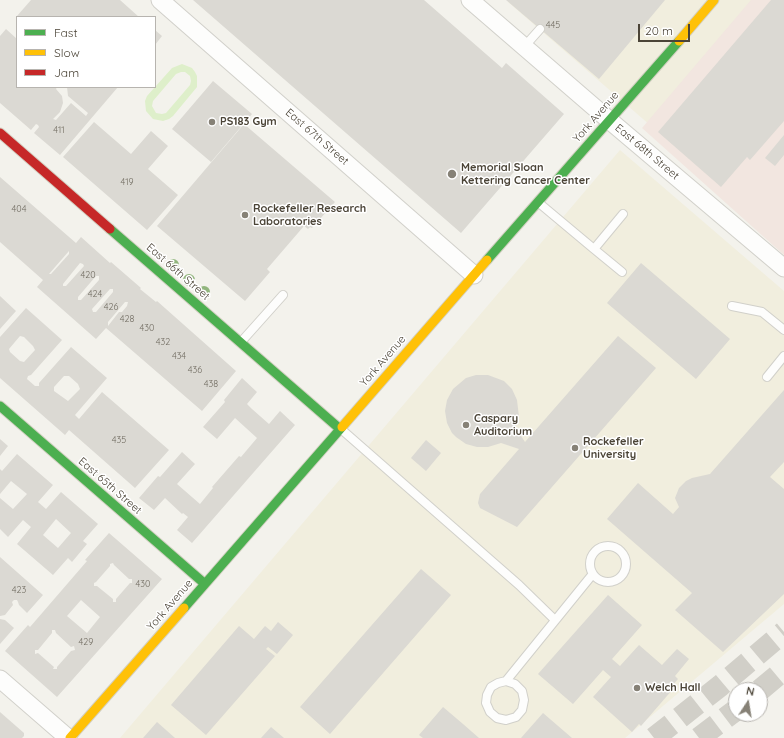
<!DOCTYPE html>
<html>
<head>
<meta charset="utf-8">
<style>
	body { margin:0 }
	#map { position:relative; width:784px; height:738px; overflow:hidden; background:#f3f2ec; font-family:Quicksand,sans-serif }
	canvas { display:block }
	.legend { position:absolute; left:16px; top:16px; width:140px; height:72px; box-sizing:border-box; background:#fff; border:1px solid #b7b4af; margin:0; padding:5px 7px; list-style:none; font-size:12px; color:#4b4437 }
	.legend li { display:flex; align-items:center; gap:8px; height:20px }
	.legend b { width:20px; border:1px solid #b7b4af }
	.north { position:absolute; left:728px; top:682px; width:40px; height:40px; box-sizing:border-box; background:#fff; border:1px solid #b7b4af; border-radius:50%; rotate:12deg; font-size:11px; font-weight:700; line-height:16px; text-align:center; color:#4b4437 }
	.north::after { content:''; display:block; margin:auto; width:14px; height:18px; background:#868176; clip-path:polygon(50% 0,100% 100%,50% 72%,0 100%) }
	.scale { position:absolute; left:638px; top:24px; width:52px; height:18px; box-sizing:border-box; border:2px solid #4b4437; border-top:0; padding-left:5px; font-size:12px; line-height:14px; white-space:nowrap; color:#4b4437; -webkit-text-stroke:3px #fff; paint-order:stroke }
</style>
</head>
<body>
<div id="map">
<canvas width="784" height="738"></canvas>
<ul class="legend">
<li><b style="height:5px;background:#4caf50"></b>Fast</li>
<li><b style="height:5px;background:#ffc107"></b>Slow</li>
<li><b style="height:5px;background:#c62828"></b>Jam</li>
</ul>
<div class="north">N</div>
<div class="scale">20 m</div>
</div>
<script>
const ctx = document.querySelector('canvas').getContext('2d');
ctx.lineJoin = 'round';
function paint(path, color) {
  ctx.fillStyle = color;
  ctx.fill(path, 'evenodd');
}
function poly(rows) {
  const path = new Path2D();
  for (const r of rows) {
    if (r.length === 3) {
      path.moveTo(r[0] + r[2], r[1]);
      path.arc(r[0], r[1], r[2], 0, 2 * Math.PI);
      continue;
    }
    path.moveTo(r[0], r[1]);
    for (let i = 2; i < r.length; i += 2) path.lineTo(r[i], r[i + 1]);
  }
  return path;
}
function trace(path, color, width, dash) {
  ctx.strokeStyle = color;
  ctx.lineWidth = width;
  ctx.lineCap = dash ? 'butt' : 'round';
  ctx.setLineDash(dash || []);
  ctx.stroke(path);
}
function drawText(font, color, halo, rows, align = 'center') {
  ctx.font = font + ' Quicksand,sans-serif';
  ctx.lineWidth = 3;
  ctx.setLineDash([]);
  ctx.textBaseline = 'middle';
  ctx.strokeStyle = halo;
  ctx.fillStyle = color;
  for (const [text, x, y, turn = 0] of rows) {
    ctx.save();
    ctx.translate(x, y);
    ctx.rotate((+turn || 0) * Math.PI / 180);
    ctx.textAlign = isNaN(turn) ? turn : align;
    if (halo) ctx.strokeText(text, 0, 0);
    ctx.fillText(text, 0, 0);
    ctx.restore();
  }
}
paint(poly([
	[509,0,784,0,658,132,508,2],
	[620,150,784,291,784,604,625,738,120,738]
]), '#f1eede');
paint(poly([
	[751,0,784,0,784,255,642,128]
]), '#f2e6e0');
paint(poly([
	[182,64,192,68,195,72,197,76,197,87,173,116,169,119,163,121,153,119,146,111,145,101,147,96,172,68],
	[181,72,185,72,190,76,191,81,190,85,166,113,162,114,156,113,152,106,153,101,176,74]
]), '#deefca');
paint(poly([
	[31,0,120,0,139,17,19,17,17,16],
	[193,0,424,0,502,68,506,63,564,114,461,233],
	[506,0,665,0,599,79],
	[771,0,784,0,784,121,750,160,747,157,721,187,658,132],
	[6,29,17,39,17,87,57,87,56,89,62,96,63,103,60,112,53,119,56,120,71,103,86,116,88,113,68,96,67,87,118,87,60,155,34,133,39,127,38,125,36,124,31,130,0,103,0,36],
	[155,30,162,36,155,45],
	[213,81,252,114,211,162,172,129],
	[94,122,131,154,151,131,168,146,148,169,178,195,147,230,63,157],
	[244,124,335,202,312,228,310,227,308,229,304,226,267,269,270,272,245,301,157,226],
	[784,135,784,155,775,166,765,158],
	[0,177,76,243,81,237,110,263,111,262,141,288,140,289,156,302,157,301,236,371,202,411,106,328,96,339,37,287,43,280,0,242],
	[69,251,69,254,51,274,49,274],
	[80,263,83,264,84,266,66,286,63,286,63,284],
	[96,276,99,276,99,280,81,300,78,300,78,297],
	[110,289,113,289,113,292,96,312,93,312,92,309],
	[125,302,128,302,127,306,122,312,119,312,108,326,108,322],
	[641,263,730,339,696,379,607,303],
	[0,296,16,311,0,329],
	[26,308,62,340,31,375,28,376,27,379,35,386,39,386,39,383,71,347,107,378,75,415,79,419,102,392,169,450,135,488,69,430,65,435,0,378,0,337],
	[20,336,24,337,33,346,35,350,24,362,20,361,10,352,9,349],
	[64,376,69,376,78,384,80,389,68,401,54,391,54,387],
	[618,336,656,368,517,527,480,508,478,503,480,494,519,449,501,443,488,447,477,447,466,444,456,437,452,433,447,423,445,411,447,400,453,389,466,378,476,375,488,375,504,381,512,389,517,400,519,417,515,427,525,442],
	[242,378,257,392,247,404,252,409,269,424,280,411,295,425,192,543,177,530,188,517,183,513,182,514,165,498,154,510,139,498,158,476,160,477,182,452,195,464,177,484,200,504,213,488,212,487,239,456,241,457,257,438,235,418,217,439,203,427,225,402,224,400],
	[784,390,784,462,770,477,784,489,784,594,723,652,675,610,692,593,607,519,638,483,673,514,679,507,675,498,679,488,686,481,692,478,710,474],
	[0,439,8,446,0,456],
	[426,440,441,453,426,471,411,458],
	[17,454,53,485,38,502,46,509,61,492,98,524,83,541,87,544,72,562,68,558,53,575,17,544,31,527,23,520,8,537,0,529,0,498,13,509,27,494,11,481,0,494,0,469,2,471],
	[56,519,71,533,58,548,43,535],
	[109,533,162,579,57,697,5,651,28,625,30,627,87,561,85,560],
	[113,563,114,565,129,579,132,579,132,583,130,583,116,599,116,602,113,602,113,599,97,586,94,586,94,583,96,582,110,566,110,564],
	[81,600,100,617,87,633,67,616],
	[52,630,55,630,56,633,71,647,74,646,75,650,71,651,57,667,57,669,53,669,54,667,38,653,35,654,35,650,38,650,52,633],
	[0,557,43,595,27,613,19,605,18,602,17,600,14,600,12,602,13,605,5,615,0,616],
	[421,569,451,595,330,734,300,707],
	[608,595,642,625,612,659,620,666,639,645,662,665,677,649,689,659,675,676,678,679,671,687,673,689,641,726,639,724,632,732,593,697,611,677,603,670,573,704,538,674],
	[0,619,5,620,14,628,0,644],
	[278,622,293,635,277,654,268,647,266,649,275,656,206,735,171,705,239,626,254,639,265,626,271,631],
	[443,707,463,724,479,738,423,738,419,735],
	[0,712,24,733,24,736,22,738,0,738],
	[543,713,572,738,521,738],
	[157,722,175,738,143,738],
	[271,727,284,738,261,738]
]), '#dbd9d3');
trace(poly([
	[760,690,784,670],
	[654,738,720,686,784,632],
	[699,738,736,710]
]), '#d1cfc8', 22, [22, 11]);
const lane = poly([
	[524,47,540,29],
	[539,203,594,249,623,214],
	[594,249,622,272],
	[732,306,762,312,784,330],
	[241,342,283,295],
	[767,377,784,356],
	[341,429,519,585,555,620],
	[608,564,18],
	[506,681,515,684,522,691,524,700,522,710,516,717,506,720,497,718,490,712,486,703,487,695,491,687,498,683,506,681,592,575]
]);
const street = poly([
	[160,0,474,275],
	[470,0,609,120,784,268],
	[0,679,68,738]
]);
const fast = poly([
	[110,229,340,429],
	[487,260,679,41],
	[0,406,205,584],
	[184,608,342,427]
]);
const slow = poly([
	[679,41,714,0],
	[342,427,487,260],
	[70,738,184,608]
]);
const jam = poly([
	[0,133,110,229]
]);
trace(lane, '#d1d0ca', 10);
trace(street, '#d1d0ca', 19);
trace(fast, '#d3d0c2', 11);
trace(slow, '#d3d0c2', 11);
trace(jam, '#d3d0c2', 11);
trace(lane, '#fdfdfc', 8);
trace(street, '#fdfdfc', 17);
trace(fast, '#4caf50', 9);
trace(slow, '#ffc107', 9);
trace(jam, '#c62828', 9);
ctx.fillStyle = '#91b57d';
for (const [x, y] of [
	[173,265],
	[189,280],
	[204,292]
]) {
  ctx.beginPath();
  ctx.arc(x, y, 6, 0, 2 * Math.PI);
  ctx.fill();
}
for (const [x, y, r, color] of [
	[212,122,4,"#868176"],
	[452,174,5,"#868176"],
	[245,215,4,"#868176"],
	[466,425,4,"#868176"],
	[575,448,4,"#868176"],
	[637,688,4,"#868176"]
]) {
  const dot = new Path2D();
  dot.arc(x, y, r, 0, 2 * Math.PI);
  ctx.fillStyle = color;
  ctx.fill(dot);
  trace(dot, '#fff', 1.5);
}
drawText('9px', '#706b60', null, [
	["445",553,25],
	["411",59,130],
	["419",127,182],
	["404",19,209],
	["420",88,275],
	["424",95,294],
	["426",111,307],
	["428",127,319],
	["430",147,328],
	["432",163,342],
	["434",179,356],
	["436",195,370],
	["438",211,384],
	["435",119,440],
	["430",143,584],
	["423",19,590],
	["429",86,642]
]);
drawText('11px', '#4b4437', '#fff', [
	["York Avenue",596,117,-49],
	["East 67th Street",317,137,41],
	["East 68th Street",647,152,40],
	["East 66th Street",178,272,41],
	["York Avenue",383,361,-49],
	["East 65th Street",110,486,41],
	["York Avenue",170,605,-49]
]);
drawText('bold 11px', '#4b4437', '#fff', [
	["PS183 Gym",220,122],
	["Memorial Sloan",461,168],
	["Kettering Cancer Center",461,181],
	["Rockefeller Research",253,209],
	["Laboratories",253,222],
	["Caspary",474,419],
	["Auditorium",474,432],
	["Rockefeller",583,442],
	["University",583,455],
	["Welch Hall",645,688]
], 'left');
</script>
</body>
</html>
